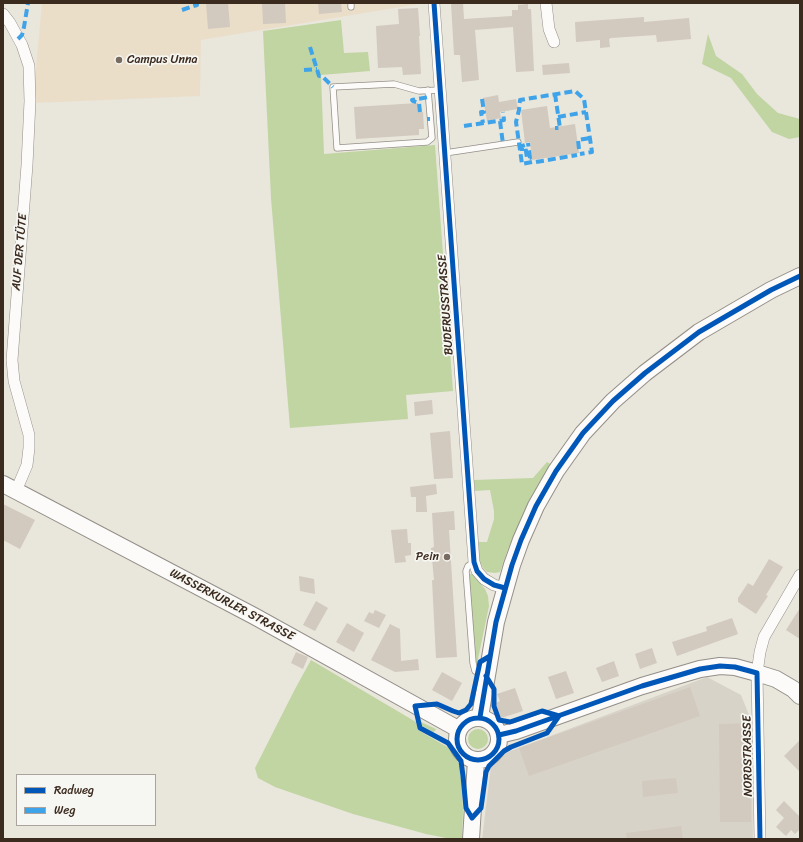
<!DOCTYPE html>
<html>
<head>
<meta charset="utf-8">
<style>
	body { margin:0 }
	#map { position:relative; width:803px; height:842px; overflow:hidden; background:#e9e6dc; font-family:Sriracha,sans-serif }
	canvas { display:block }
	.frame { position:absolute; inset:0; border:4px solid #3b2a1e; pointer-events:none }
	.legend { position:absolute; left:16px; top:774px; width:140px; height:52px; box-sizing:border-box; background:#f6f6f2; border:1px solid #aba49d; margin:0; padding:5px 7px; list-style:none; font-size:12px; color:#3b2a1e }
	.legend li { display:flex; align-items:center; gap:8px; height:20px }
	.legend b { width:20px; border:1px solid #aba49d }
</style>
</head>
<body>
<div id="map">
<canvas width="803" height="842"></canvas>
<div class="frame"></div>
<ul class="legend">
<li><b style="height:5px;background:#0057b8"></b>Radweg</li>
<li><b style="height:5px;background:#3fa3ea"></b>Weg</li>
</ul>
</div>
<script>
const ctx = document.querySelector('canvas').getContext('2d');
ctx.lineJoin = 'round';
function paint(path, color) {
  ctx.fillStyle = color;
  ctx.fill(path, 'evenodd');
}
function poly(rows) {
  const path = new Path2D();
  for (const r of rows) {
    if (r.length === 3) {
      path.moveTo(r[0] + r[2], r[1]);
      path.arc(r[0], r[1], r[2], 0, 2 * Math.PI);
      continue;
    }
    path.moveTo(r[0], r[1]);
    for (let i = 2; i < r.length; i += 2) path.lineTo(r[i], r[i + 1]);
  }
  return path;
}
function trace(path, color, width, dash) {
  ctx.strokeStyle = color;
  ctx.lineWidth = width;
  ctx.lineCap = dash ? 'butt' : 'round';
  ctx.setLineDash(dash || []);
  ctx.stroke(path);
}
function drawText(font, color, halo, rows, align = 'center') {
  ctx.font = font + ' Sriracha,sans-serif';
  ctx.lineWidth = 3.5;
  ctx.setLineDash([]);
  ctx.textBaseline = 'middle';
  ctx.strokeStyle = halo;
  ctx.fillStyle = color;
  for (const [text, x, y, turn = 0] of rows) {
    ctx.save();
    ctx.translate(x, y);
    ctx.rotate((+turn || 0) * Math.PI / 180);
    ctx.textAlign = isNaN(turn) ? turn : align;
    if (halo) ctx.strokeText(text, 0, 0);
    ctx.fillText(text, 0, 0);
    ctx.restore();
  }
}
paint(poly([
	[42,3,419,3,419,4,201,40,200,96,35,103,35,79]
]), '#ebdec9');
paint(poly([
	[707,677,741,695,751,720,753,839,482,839,492,758]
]), '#d8d3c8');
paint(poly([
	[341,20,344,53,368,52,370,71,321,75,324,154,435,145,453,391,406,395,408,419,290,428,271,198,263,31],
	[708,34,716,56,742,74,757,94,778,113,800,119,800,137,789,139,772,132,731,78,702,64],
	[547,462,552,465,527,508,508,549,500,572,495,573,487,572,483,568,479,560,478,542,487,542,494,519,494,511,490,490,475,491,474,480,533,478],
	[470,574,472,574,485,589,488,596,489,606,477,664,475,660,469,578],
	[311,660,416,722,418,730,449,748,460,765,463,809,462,839,451,839,426,834,353,814,275,787,258,778,255,768,295,689],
	[421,722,436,729,435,731,433,732,422,726],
	[478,739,10]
]), '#c0d5a2');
paint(poly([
	[206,3,228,3,230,27,208,29],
	[262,3,285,3,286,23,263,24],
	[318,3,341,3,342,12,319,14],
	[451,3,463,3,464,19,512,16,512,10,518,10,518,5,528,4,528,9,531,9,534,71,516,72,513,27,475,30,479,80,462,82,460,55,454,55],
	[418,8,420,36,419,36,421,74,403,75,402,67,378,68,376,26,399,24,398,9],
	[644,17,644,22,689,18,691,39,657,42,656,35,611,38,609,39,610,47,600,48,600,40,576,42,575,22],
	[569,63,570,73,543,75,542,65],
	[498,95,499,102,516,99,518,109,500,112,501,118,487,121,483,98],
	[418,103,419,112,423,112,424,129,419,129,419,135,356,139,354,107],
	[547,106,550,128,575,124,579,153,532,160,530,142,525,143,521,110],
	[432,400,433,414,415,416,414,402],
	[450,431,453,478,434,479,430,433],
	[436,484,437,494,426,496,427,512,416,512,416,497,411,497,410,487],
	[3,504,35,520,20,549,3,540],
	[454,511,455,530,449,530,457,657,436,658,432,580,434,580,431,548,434,547,432,513],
	[407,529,408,543,411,543,411,555,405,556,406,562,395,563,391,530],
	[769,559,783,567,766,595,768,596,756,614,738,602,738,598,748,583,753,586],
	[299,576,314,579,315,594,300,591],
	[316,601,328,608,315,631,303,625],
	[800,608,800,639,786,630],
	[375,610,386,615,379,628,364,621,369,612,373,614],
	[732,618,738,634,677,656,672,642,707,631,706,627],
	[347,623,364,633,354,652,336,642],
	[390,624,400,629,401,661,418,659,419,670,395,672,371,660],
	[652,648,657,663,640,669,635,654],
	[296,652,308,657,303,669,291,663],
	[614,661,619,676,602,682,596,668],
	[566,671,574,693,556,699,548,677],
	[442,672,462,683,452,701,432,690],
	[690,687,700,716,529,776,519,748],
	[515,688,523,711,501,718,496,703,500,701,497,694],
	[750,723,751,822,720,822,719,724],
	[800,740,800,772,784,756],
	[676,778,678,793,643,797,642,781],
	[784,801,800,817,800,829,795,834,791,830,786,836,776,827,784,818,776,810],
	[681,826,683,839,627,839,626,833]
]), '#d2c9bf');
const service = poly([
	[351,3,351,7],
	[428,90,432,138,427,142,337,148,333,87,394,84,419,91,440,90],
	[445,153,518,142],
	[474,562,468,566,466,571,473,663,475,671,486,676]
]);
const minor = poly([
	[434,3,474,562,477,571,484,579,494,585,505,588],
	[546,3,549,29,554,42],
	[3,14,10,23,22,45,29,66,30,101,27,165,12,360,14,381,29,435,29,448,27,465,16,491],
	[760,839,757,673,760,652,764,637,800,575]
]);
const secondary = poly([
	[3,484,254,616,458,729],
	[480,717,496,622,512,565,521,540,536,506,556,471,583,433,613,401,645,373,699,332,771,290,800,276],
	[478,739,21],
	[499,735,516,731,642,686,700,669,720,666,735,667,757,673,776,679,793,689,800,696],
	[471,839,476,760]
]);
trace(service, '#938f88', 7);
trace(minor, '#938f88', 12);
trace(secondary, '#938f88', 18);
trace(service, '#fcfbfa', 5.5);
trace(minor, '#fcfbfa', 11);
trace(secondary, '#fcfbfa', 16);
trace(poly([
	[182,10,197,5,197,3],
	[18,39,22,35,24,27,28,3],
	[310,47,319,76,322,76,333,87],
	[304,70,317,69],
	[555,94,560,128,555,128],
	[482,99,484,112,481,112,483,123],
	[420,112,419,103,413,101,412,100,429,97],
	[558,117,586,112],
	[427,119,430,119],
	[500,121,503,144],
	[464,126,504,120,503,112],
	[579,149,578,140,590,138],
	[522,151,522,146,525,145,527,158,530,158,528,143],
	[532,162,522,164,516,122,519,110,520,100,575,91,584,99,592,152,580,154],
	[536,162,577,155]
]), '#3fa3ea', 4, [8, 4]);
trace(poly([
	[434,3,474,562,477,571,484,579,494,585,505,588],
	[490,656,480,662,471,704,466,710,459,713,453,711,437,704,415,706,420,728,448,743,461,761,463,776,466,808,472,818,481,808,486,772,489,766,504,751,511,747,547,733,559,716],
	[486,676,494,689,494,706,499,720,510,722,542,711,559,716],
	[480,717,496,622,512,565,521,540,536,506,556,471,583,433,613,401,645,373,699,332,771,290,800,276],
	[478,739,21],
	[499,735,516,731,642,686,700,669,720,666,735,667,757,673,760,839]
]), '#0057b8', 5);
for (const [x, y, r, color] of [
	[119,60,4,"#786c60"],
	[447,557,4,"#786c60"]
]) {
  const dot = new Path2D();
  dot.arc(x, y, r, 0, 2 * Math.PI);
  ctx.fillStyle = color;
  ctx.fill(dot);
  trace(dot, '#f6f6f2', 1.5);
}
drawText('12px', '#3b2a1e', '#f6f6f2', [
	["Campus Unna",127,60],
	["Pein",439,557,"right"]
], 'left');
drawText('12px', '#3b2a1e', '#f6f6f2', [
	["AUF DER TÜTE",20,252,-85],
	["BUDERUSSTRASSE",446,305,-94],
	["WASSERKURLER STRASSE",232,605,28],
	["NORDSTRASSE",748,756,-91]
]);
</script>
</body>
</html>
